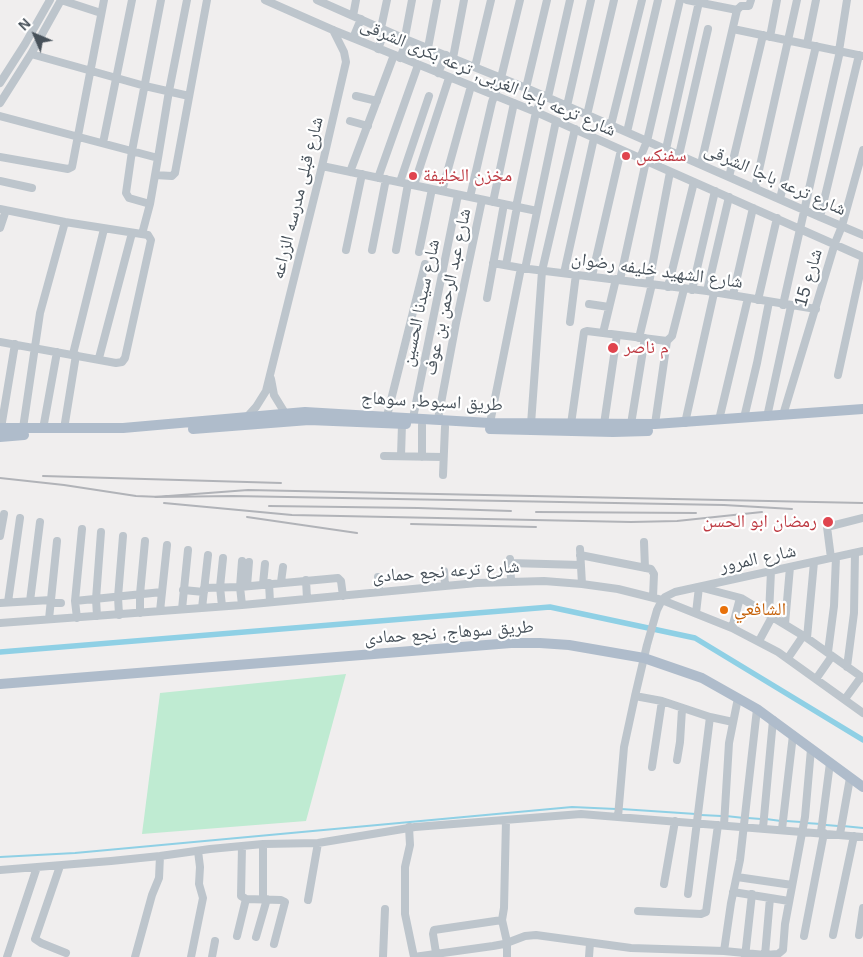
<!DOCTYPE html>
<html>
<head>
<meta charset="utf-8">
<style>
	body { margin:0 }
	#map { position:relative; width:863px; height:957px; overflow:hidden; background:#f0eeee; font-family:Helvetica,sans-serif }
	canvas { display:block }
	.north { position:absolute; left:10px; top:10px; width:50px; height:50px; -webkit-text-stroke:4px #fff; paint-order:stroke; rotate:315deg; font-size:14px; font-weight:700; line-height:20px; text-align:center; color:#47515a }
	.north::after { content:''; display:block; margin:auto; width:18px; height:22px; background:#47515a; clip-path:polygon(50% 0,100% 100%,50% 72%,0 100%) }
</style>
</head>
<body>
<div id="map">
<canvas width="863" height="957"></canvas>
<div class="north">N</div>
</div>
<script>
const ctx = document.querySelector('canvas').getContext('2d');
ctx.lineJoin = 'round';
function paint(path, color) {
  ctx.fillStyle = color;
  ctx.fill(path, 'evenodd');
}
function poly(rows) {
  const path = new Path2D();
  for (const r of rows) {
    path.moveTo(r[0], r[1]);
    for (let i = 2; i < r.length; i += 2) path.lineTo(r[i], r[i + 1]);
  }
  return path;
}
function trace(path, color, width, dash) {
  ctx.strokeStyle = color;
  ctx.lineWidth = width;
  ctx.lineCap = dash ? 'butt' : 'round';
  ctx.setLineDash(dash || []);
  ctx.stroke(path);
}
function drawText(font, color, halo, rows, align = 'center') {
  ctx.font = font + ' Helvetica,"Noto Naskh Arabic",sans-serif';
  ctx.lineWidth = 4.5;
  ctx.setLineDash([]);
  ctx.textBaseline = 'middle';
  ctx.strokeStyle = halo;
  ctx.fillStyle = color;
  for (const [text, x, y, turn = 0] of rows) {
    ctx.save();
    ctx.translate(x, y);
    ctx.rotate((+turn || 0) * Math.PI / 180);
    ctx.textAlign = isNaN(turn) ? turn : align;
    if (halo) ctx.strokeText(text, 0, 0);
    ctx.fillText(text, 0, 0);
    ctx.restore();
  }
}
paint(poly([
	[346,674,306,821,142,834,160,693]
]), '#bfebd2');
trace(poly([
	[621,809,696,814],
	[701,815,721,816],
	[726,816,744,818],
	[748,818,761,819],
	[766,819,781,821],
	[786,821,801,822],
	[806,823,821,824],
	[826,825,838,826],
	[843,826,863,828],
	[0,857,75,853,572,807,616,809]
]), '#8fd0e5', 2);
trace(poly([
	[0,652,550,607,695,638,863,740]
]), '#8fd0e5', 5.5);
trace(poly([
	[265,0,333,30,536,112,863,257],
	[317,0,405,39,526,88,820,217,863,235],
	[687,0,737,10],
	[737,10,741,6,749,6,751,0],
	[353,16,356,0],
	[381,28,387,0],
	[733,29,863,56],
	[770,37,777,0],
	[353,38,361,19],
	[807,44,816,0],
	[428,48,437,0],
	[378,49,385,30],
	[839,51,847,0],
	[31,54,145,86,189,96],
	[400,58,406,43,405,37,412,0],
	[453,58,464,0],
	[475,67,491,0],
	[438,73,446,55],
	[0,83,25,44,50,0],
	[526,88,547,0],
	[356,96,377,101],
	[548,97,570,0],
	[0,103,31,54,61,0,101,13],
	[567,106,591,0],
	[587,115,614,0],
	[0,116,158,158,150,204,142,234],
	[350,121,368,126],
	[611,125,642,0],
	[627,132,658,0],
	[103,143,132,0],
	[666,149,699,2],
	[679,155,708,29],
	[0,157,68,169,72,167,104,0],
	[158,158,169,91,187,0],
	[640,158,647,141,680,0],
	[701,164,737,10],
	[322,166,537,211],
	[350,172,394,55],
	[155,175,172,176,175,173,207,0],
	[729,177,763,35],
	[378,178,418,65],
	[0,181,32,188],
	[400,182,429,96],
	[414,185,449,78],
	[755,188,797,0],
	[442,191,471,86],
	[470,197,492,102,501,78,520,0],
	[780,199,816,46],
	[493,202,514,103],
	[150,204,129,198,126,193,132,151,161,0],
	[516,207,536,112,543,95],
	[0,209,65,222,148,235,151,240,125,358,122,362,116,363,0,342],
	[820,217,859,55],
	[0,228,6,210],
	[346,250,362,174],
	[372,250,386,179],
	[396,250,408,184],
	[419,252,432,189],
	[493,263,521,268,707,291,816,309],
	[506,265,517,207],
	[525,269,556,121],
	[564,273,594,138],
	[592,276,621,150],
	[620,280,646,161],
	[649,283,670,172],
	[668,287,694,182],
	[692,290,715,191],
	[707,291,729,197],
	[733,295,753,208],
	[487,298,504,204],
	[758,300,777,218],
	[589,304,609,307],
	[783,305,840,51],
	[570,322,576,274],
	[603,333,616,279],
	[639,338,652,284],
	[667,341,672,336,684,289],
	[73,354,104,229],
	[99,358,132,233],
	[838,375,863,260],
	[271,379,274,395,285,413],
	[783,415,835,243,842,226,863,150],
	[387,416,425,264],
	[247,417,256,407,266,391,322,166,346,62,344,52,333,30],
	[767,417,791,306],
	[413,418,458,195],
	[744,418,757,363,769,302],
	[438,419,456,323,482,200],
	[719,420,748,298],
	[490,423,521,268],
	[685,423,714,293],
	[531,424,542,271,575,129],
	[571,424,584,332,587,331,667,341],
	[604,424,617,335],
	[631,424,645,338],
	[655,424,667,341],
	[1,428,15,344],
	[23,428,40,313,65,222],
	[43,429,57,352],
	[64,429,76,355],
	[384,456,443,457],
	[401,456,402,424],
	[422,457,422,425],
	[443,475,445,427],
	[0,536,4,514],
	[644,542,645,568],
	[580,549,582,584],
	[580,555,651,569,654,574,653,597],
	[831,558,827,527,863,518],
	[510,559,511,581],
	[510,563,581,565],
	[444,571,445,586],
	[378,577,379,592],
	[306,580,307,599],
	[281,582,283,567],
	[269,583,270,602],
	[263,584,265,564],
	[247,586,249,562],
	[204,588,240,587,338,578,341,581,343,596],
	[183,590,204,592],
	[30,601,40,522],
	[75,601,162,592],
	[8,602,20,518],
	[0,603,51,600],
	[51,603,61,603],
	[242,605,240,587,242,561],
	[222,606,220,587,223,558],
	[202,608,208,555],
	[182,609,188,550],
	[160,611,167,545],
	[140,613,140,594,145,541],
	[696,613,699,587,741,598,807,638,863,678],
	[769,614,771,571],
	[119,615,118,597,123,536],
	[97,616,96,599,101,532],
	[77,618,75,601,82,529],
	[49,619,57,541],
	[0,623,242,605,477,583,544,581,582,584,618,589,662,600,732,628,778,652,863,713],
	[785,624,790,567],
	[732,628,740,598],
	[807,638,814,562],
	[759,641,772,617],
	[828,652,834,606,836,557],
	[788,658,803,636],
	[847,667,854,613,855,553],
	[816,679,832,656],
	[845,699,861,677],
	[710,717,662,701,635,696,647,645,657,610,662,600,665,597,675,592,863,551],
	[677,760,680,742,682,709],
	[652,767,662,701],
	[618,817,624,747,635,696],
	[506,820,504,908,502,920,507,942,507,957],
	[724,825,729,743,738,698],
	[409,827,410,845,405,867,405,914,414,957,493,946,504,944,525,936,536,935,631,948,724,951,765,955,778,954,783,950,785,924,805,817,811,749],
	[763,828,773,720],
	[782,829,793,735],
	[821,832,830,763],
	[840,834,850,778],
	[242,846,241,896,246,899,281,900,285,902,274,944],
	[60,866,35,939,41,943,66,953],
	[0,870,111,861,160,856,210,849,263,844,318,843,415,827,581,814,863,837],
	[737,877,792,885],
	[664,884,675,821],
	[733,892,789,901],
	[688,894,710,717,733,722],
	[263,899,263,844],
	[308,900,318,843],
	[638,911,701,914,706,912,718,825],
	[833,935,854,836],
	[859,935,863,908],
	[237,936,246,899],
	[804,936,824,833],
	[256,937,267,899],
	[724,951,731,903,740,860,757,709],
	[436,953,433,934,434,930,502,920],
	[765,955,770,898],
	[7,957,37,867],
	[135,957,152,895,159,878,160,856],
	[191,957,203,898,199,884,200,867,198,851],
	[212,957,215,941],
	[383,957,385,909],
	[589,957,590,943],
	[745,957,752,894]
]), '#bdc5cc', 8);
trace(poly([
	[0,428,123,428,305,412,490,423,655,424,863,409],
	[193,429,309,420,406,424],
	[490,429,613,432,648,431],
	[0,437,24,435],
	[0,684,511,643,540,643,569,645,644,658,702,678,757,709,863,787]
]), '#afbccb', 10);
trace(poly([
	[43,476,281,483],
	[0,478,64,485,136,496,161,497],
	[164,503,292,515,631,522,677,521,762,512],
	[269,506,418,508,511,511],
	[792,509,724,505,233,496,155,497,248,490,863,503],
	[536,512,696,513],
	[247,517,357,533],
	[411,524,536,527]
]), '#b1b3b8', 2);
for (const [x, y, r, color] of [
	[626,156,5,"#e0444e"],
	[413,176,5,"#e0444e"],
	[613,348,6,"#e0444e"],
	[828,522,6,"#e0444e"],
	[724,610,5,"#e8710a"]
]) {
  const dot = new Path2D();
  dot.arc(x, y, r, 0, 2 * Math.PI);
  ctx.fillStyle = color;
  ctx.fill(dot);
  trace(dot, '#fff', 2);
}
drawText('18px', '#47515a', '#fff', [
	["شارع ترعه باجا الغربى, ترعه بكرى الشرقى",488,78,23],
	["شارع ترعه باجا الشرقى",775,180,24],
	["شارع قبلى مدرسه الزراعه",298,198,-76],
	["شارع الشهيد خليفه رضوان",657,271,8],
	["شارع 15",809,278,-74],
	["شارع عبد الرحمن بن عوف",448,292,-78],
	["شارع سيدنا الحسين",421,303,-78],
	["طريق اسيوط, سوهاج",432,402,3],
	["شارع المرور",758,559,-12],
	["شارع ترعه نجع حمادى",446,572,-4],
	["طريق سوهاج, نجع حمادى",449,633,-4]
]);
drawText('18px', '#be3a42', '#fff', [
	["سفنكس",636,156],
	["مخزن الخليفة",423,176],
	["م ناصر",624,348],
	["رمضان ابو الحسن",817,522,"right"]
], 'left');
drawText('18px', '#c56008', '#fff', [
	["الشافعي",734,610]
], 'left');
</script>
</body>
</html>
